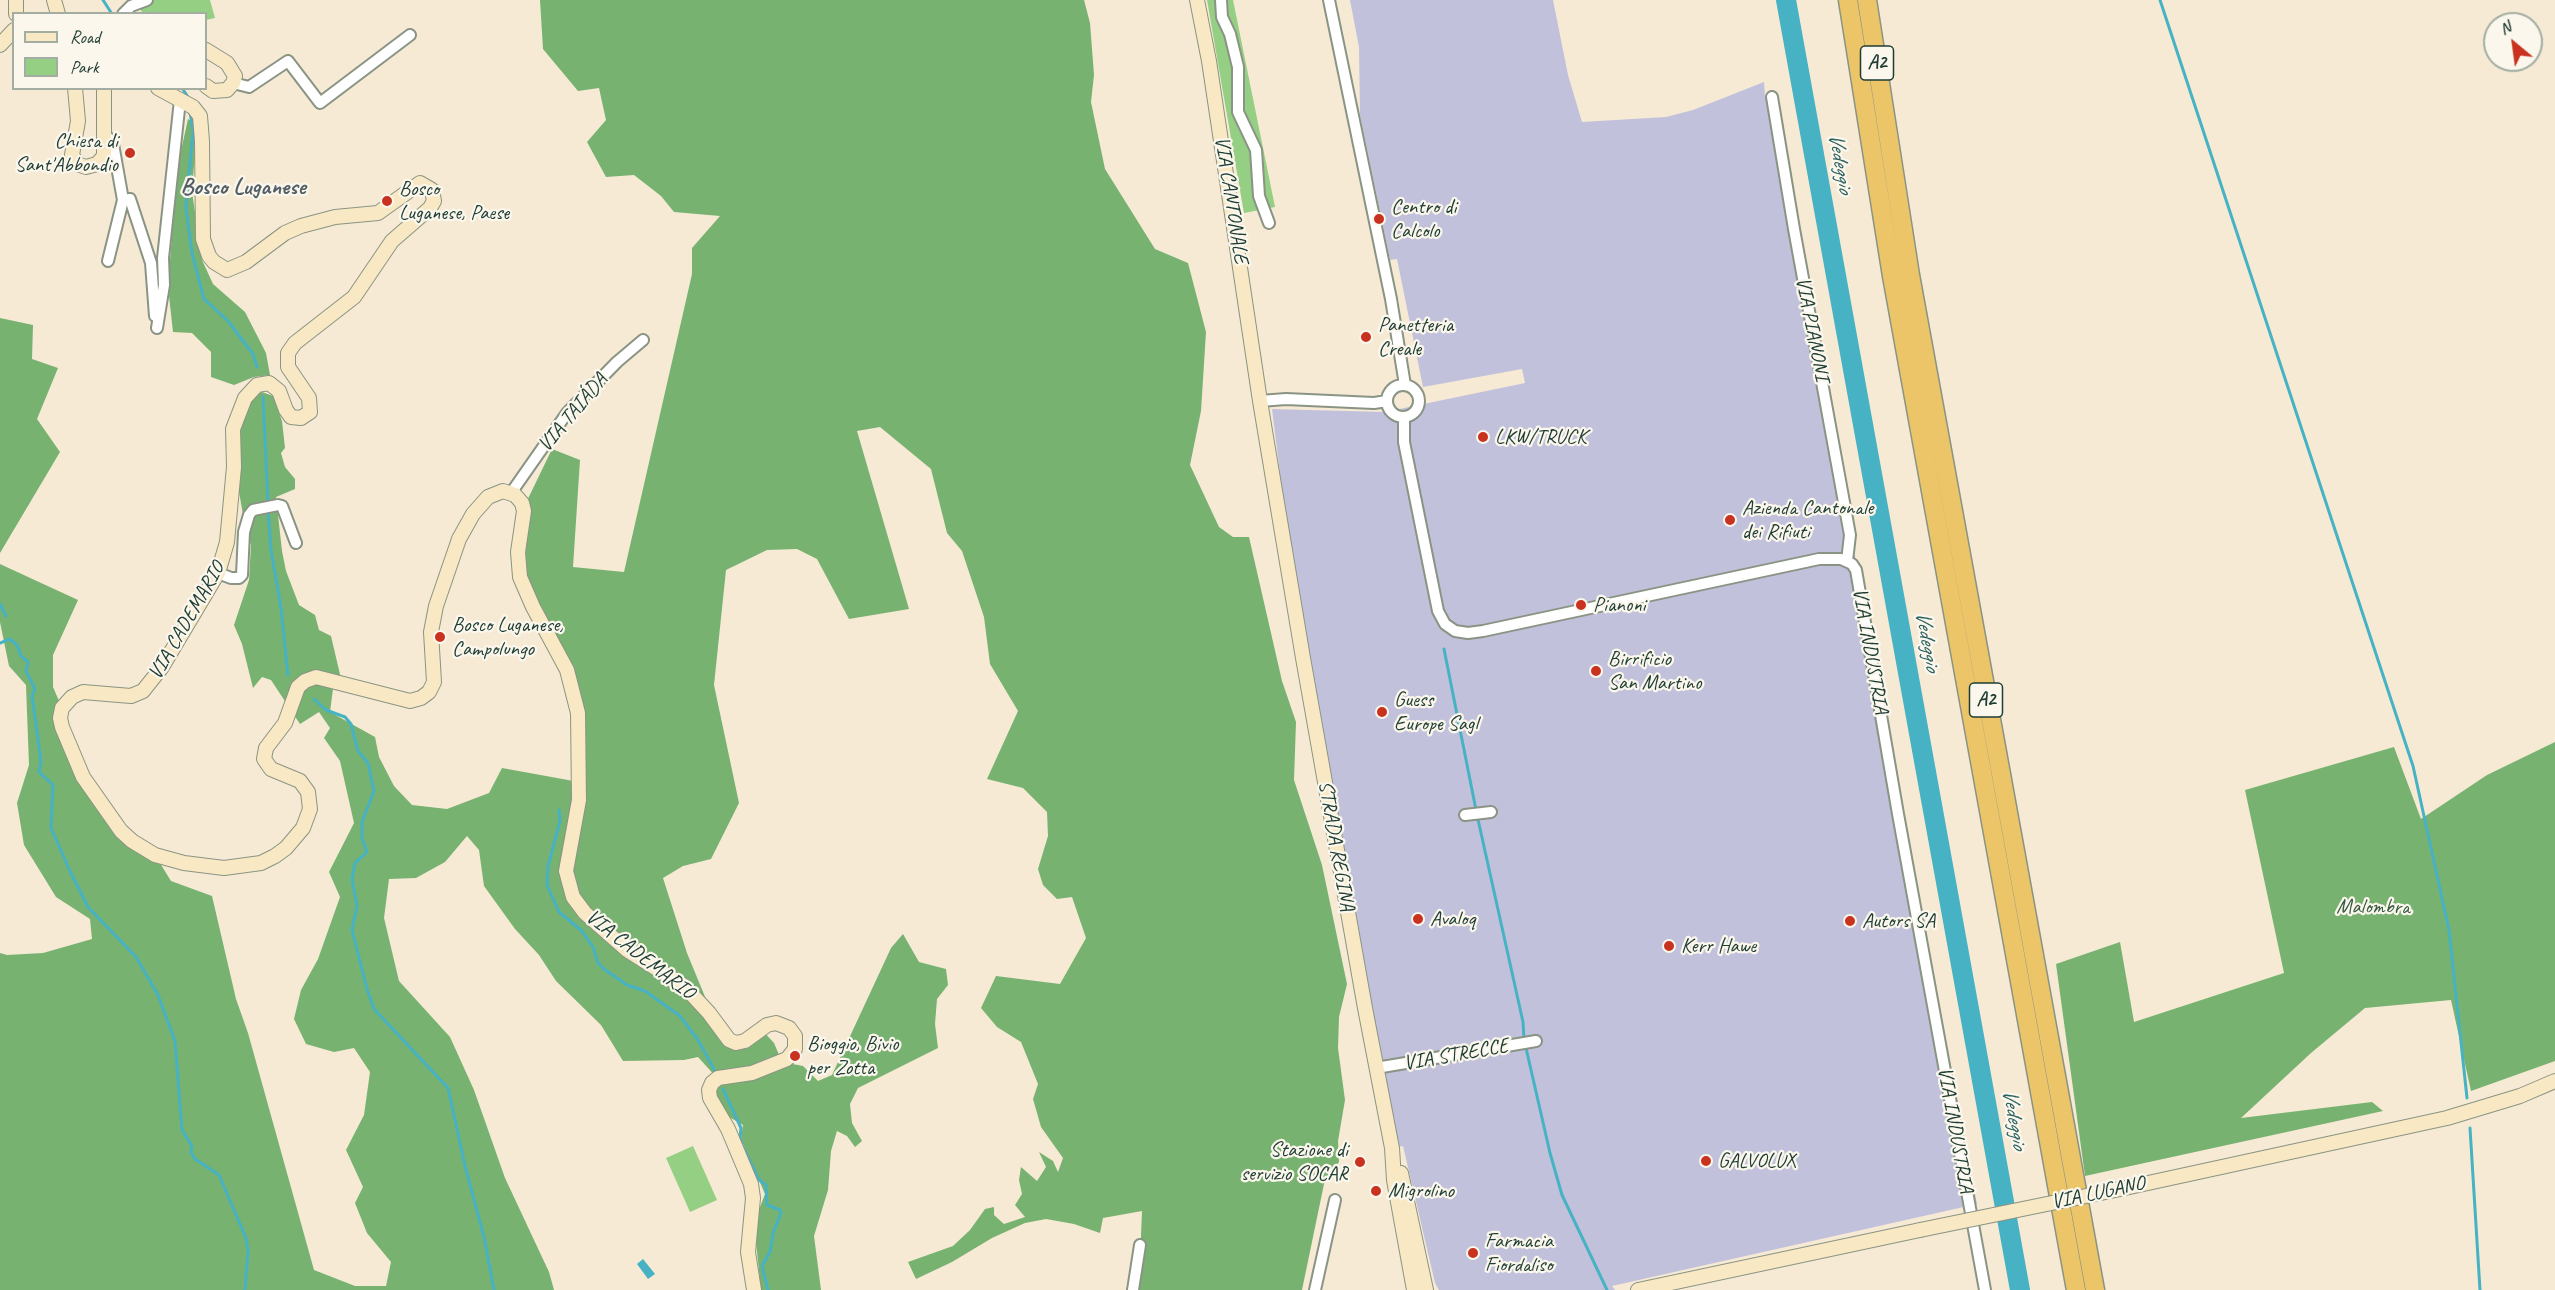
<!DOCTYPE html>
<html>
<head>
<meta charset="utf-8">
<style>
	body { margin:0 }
	#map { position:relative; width:2555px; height:1290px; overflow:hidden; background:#f6ead5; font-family:Caveat,sans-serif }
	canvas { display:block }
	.legend { position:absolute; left:12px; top:12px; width:195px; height:78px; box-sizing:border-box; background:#fbf7ec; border:2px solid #a3ada2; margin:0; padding:8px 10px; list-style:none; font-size:18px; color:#1f3d34 }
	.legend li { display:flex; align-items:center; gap:12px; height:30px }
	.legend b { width:30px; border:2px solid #a3ada2 }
	.north { position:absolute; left:2483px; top:12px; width:60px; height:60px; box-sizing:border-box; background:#fbf7ec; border:2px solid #a3ada2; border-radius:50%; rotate:331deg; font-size:16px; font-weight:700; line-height:24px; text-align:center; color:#1f3d34 }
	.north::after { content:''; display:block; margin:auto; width:21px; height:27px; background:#c8321e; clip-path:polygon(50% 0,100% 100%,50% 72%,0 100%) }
</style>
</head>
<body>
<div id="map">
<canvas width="2555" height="1290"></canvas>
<ul class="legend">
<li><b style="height:8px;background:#f8e8c3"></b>Road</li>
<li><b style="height:16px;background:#94cf83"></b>Park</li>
</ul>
<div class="north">N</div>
</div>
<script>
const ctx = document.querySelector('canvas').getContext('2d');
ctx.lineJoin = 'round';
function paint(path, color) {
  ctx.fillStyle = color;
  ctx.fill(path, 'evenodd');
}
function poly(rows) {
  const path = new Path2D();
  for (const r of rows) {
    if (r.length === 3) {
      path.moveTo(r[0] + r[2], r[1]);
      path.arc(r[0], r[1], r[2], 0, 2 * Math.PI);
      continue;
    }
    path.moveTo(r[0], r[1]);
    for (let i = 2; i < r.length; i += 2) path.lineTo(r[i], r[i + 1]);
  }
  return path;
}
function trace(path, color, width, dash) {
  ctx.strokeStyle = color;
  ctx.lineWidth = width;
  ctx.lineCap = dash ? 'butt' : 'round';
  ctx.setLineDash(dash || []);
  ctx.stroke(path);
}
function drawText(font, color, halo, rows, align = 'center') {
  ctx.font = font + ' Caveat,sans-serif';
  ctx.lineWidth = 4.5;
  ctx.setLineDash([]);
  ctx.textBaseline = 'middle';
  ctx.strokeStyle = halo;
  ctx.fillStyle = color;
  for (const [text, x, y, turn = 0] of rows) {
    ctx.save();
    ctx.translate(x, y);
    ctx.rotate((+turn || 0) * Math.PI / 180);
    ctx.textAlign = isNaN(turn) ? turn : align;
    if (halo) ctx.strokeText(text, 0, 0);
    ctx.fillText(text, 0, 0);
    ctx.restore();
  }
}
paint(poly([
	[1350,0,1553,0,1568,75,1582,122,1666,117,1693,110,1764,82,1765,96,1770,99,1777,98,1854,550,1977,1204,1612,1286,1615,1290,1439,1290,1435,1283,1403,1146,1392,1148,1303,658,1272,409,1385,412,1525,383,1522,369,1423,387,1397,259,1390,260,1360,115,1359,47]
]), '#c2c1dc');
paint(poly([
	[147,0,210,0,215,18,206,20,206,14,142,13,139,3],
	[1207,0,1233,0,1275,207,1244,213],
	[693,1146,717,1200,690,1212,666,1158]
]), '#94cf83');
paint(poly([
	[540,0,1084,0,1090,23,1094,75,1091,102,1105,169,1155,249,1188,263,1206,332,1201,411,1190,465,1219,527,1233,537,1249,537,1282,681,1296,722,1294,780,1322,865,1347,984,1339,1017,1338,1048,1345,1100,1338,1141,1339,1162,1324,1184,1302,1290,1135,1290,1140,1261,1142,1211,1103,1218,1100,1233,1074,1224,1046,1219,1025,1223,992,1238,952,1262,916,1279,908,1262,953,1246,970,1230,985,1209,994,1207,994,1215,1004,1224,1025,1217,1015,1205,1022,1194,1019,1180,1021,1167,1037,1181,1046,1167,1039,1152,1053,1161,1058,1172,1063,1158,1041,1127,1033,1099,1038,1084,1021,1042,997,1027,981,1008,996,976,1060,984,1086,938,1072,897,1057,899,1043,885,1038,869,1048,836,1047,812,1023,788,987,779,1018,711,990,664,984,617,962,551,947,533,931,469,880,427,857,431,909,609,849,619,817,559,797,549,767,550,726,570,714,685,739,803,711,859,683,866,663,878,687,953,715,1021,729,1040,761,1029,774,1043,782,1062,803,1066,818,1081,832,1075,891,948,903,934,919,962,946,969,948,985,937,999,935,1024,938,1048,858,1088,850,1104,852,1123,862,1141,855,1147,847,1136,837,1131,831,1151,828,1190,814,1236,821,1290,761,1290,754,1223,765,1194,741,1139,743,1125,717,1110,713,1103,717,1078,698,1057,684,1060,623,1061,601,1025,556,981,539,955,515,929,484,886,479,850,467,836,445,862,416,878,389,879,384,918,399,981,450,1037,474,1090,505,1178,549,1272,554,1290,0,1290,0,953,7,955,43,953,92,939,90,919,56,897,24,845,17,803,29,765,26,685,9,666,0,622,0,564,78,600,53,655,53,687,62,708,60,715,107,814,155,855,171,881,212,896,236,999,248,1033,314,1270,355,1286,386,1286,391,1262,367,1233,355,1203,363,1187,346,1150,364,1115,370,1072,354,1048,334,1052,306,1044,294,1019,301,990,318,959,340,897,329,872,354,823,340,761,324,738,330,728,319,712,300,724,271,680,262,677,253,688,242,644,234,625,249,580,251,545,246,532,238,486,239,436,245,412,252,397,262,392,273,396,282,421,285,448,281,453,285,467,295,479,295,489,276,497,282,551,286,571,299,605,315,615,319,630,331,636,342,683,334,681,330,712,375,737,379,757,394,786,412,805,447,809,489,793,502,768,579,782,575,698,520,577,524,507,552,449,580,460,573,567,624,572,692,274,692,248,720,216,674,212,661,196,634,175,606,177,587,142,606,120,599,88,578,91,543,49],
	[188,119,197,125,192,192,202,260,213,284,245,312,266,353,270,375,254,377,234,385,211,377,211,352,192,333,173,332,168,287,177,169],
	[0,318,33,325,32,359,58,368,37,419,60,452,0,553],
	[2555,742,2555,1061,2471,1091,2451,1000,2365,1008,2311,1053,2241,1118,2372,1102,2383,1111,2085,1176,2056,964,2120,942,2134,1022,2284,973,2245,790,2394,747,2421,819,2487,775]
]), '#77b271');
paint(poly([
	[643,1259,655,1274,648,1279,637,1264]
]), '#46b2c3');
trace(poly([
	[103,0,112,14],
	[2160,0,2413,766,2449,930,2467,1098],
	[182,88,188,97],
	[190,112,193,131,186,208,192,253,204,299,228,321,253,354,257,367],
	[263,397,268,503],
	[268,510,271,550,281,608,288,675],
	[0,604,6,616],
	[0,643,10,639,17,645,21,656,28,662,26,671,35,689,32,696,41,761,39,772,53,785,51,828,70,871,88,907,136,957,158,995,175,1041,182,1130,192,1146,191,1152,195,1159,219,1175,246,1238,248,1252,245,1290],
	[1444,649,1477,815,1523,1022,1524,1039],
	[314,699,326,710,345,717,351,724,358,751,368,763,374,791,362,822,362,838,367,852,355,863,352,879,357,906,352,930,367,989,374,1009,448,1088,465,1166,484,1237,494,1290],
	[559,810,560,821,548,866,547,885,559,912,582,931,593,947,598,963,604,969,627,985,645,991,680,1016,698,1040,715,1071],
	[1526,1048,1550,1153,1562,1195,1607,1290],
	[723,1089,741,1128,740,1138,742,1145,759,1180,766,1185,767,1205,780,1210,781,1213,773,1233,770,1252,762,1266,768,1290],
	[2470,1128,2480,1290]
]), '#46b2c3', 3);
trace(poly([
	[1786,0,2020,1290]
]), '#46b2c3', 20);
const street = poly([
	[1221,0,1222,17,1230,34,1238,67,1238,112,1256,150,1259,196,1269,223],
	[1329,0,1391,299,1405,385],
	[123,14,131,6,147,0],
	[233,83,249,87,288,61,320,103,410,35],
	[1772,97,1794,229,1850,535,1847,561],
	[105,134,113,144,123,200,108,261],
	[123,200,130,199,151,263,155,316],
	[157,328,164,285,163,258,180,100],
	[1403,401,16],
	[1260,401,1286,399,1374,403,1387,401],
	[1404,417,1404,442,1438,611,1445,624,1455,631,1468,633,1483,631,1819,559,1841,559,1852,564,1856,570,1898,814,1985,1290],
	[511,493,567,413,617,362,643,340],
	[218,573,231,578,239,578,242,575,244,532,249,515,253,510,278,505,282,506,296,543],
	[1465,815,1491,812],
	[1376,1068,1536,1041],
	[1133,1290,1140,1245],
	[1315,1290,1335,1200]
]);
const secondary = poly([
	[16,0,16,14],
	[54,0,58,14],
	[1197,0,1209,61,1260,401,1303,658,1365,1008,1392,1148,1394,1180,1414,1290],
	[0,45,14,30],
	[206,50,227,63,235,76,233,83,227,90,213,91,206,86],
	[75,88,78,121,72,155,77,164,86,167,97,164,104,156,104,88],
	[158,88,193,107,200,116,202,141,203,239,209,256,214,262,227,270,246,262,285,233,301,226,335,217,378,213,420,183,432,190,434,201,430,208,392,241,354,297,295,343,288,353,288,367,309,398,310,412,301,418,291,417,286,410,279,391,269,383,257,385,245,398,233,429,234,467,227,542,218,573,162,667,143,691,131,696,83,692,72,697,62,708,60,718,62,727,83,777,121,831,132,841,155,855,184,863,224,868,261,863,275,856,286,848,303,828,310,809,308,792,300,781,271,769,264,759,266,748,285,723,298,687,305,681,316,677,410,701,421,698,429,692,434,682,431,632,436,606,459,539,473,514,488,497,503,491,515,495,522,503,524,511,518,552,520,577,533,607,567,670,578,713,579,800,566,871,573,897,585,913,627,950,684,986,709,1013,729,1040,736,1043,745,1041,767,1025,776,1023,789,1028,795,1036,795,1049,787,1059,752,1073,718,1078,712,1083,709,1090,710,1098,728,1129,751,1184,753,1198,748,1252,754,1290],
	[1401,1173,1426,1290],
	[2125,1188,2447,1118,2520,1096,2555,1081],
	[1638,1290,1920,1230]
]);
const highway = poly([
	[1848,0,1892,276,2076,1290],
	[1867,0,1910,275,2095,1290]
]);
trace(street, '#8a9484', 14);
trace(secondary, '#8a9484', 16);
trace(highway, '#8a9484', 21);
trace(street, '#fff', 10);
trace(secondary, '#f8e8c3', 14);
trace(highway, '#edc569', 18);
const secondaryBridge = poly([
	[1920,1230,2125,1188]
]);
trace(secondaryBridge, '#8a9484', 16, []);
trace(secondaryBridge, '#f8e8c3', 14);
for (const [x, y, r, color] of [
	[130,153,6,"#c8321e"],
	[387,201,6,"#c8321e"],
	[1379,219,6,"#c8321e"],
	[1366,337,6,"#c8321e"],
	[1483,437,6,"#c8321e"],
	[1730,520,6,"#c8321e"],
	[1581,605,6,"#c8321e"],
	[440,637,6,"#c8321e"],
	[1596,671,6,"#c8321e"],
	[1382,712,6,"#c8321e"],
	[1418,919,6,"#c8321e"],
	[1850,921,6,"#c8321e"],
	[1669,946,6,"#c8321e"],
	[795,1056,6,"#c8321e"],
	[1706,1161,6,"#c8321e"],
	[1360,1162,6,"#c8321e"],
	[1376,1191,6,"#c8321e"],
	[1473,1253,6,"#c8321e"]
]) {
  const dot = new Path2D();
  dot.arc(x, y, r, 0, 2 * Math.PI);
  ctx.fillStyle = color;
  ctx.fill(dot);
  trace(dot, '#fbf7ec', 2);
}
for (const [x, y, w] of [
	[1877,63,33],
	[1986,700,33]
]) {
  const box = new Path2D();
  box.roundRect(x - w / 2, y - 17, w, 34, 4.5);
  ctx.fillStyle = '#fbf7ec';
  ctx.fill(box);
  trace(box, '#1f3d34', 1.5);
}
drawText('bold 20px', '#1f3d34', null, [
	["A2",1877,63],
	["A2",1986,700]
]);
drawText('21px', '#1f3d34', '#fbf7ec', [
	["Chiesa di",118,141,"right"],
	["Sant'Abbondio",118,165,"right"],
	["Bosco",399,189],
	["Luganese, Paese",399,213],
	["Centro di",1391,207],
	["Calcolo",1391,231],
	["Panetteria",1378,325],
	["Creale",1378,349],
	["LKW/TRUCK",1495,437],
	["Azienda Cantonale",1742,508],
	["dei Rifiuti",1742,532],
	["Pianoni",1593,605],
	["Bosco Luganese,",452,625],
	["Campolungo",452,649],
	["Birrificio",1608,659],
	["San Martino",1608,683],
	["Guess",1394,700],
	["Europe Sagl",1394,724],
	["Avaloq",1430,919],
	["Autors SA",1862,921],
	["Kerr Hawe",1681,946],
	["Bioggio, Bivio",807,1044],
	["per Zotta",807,1068],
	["Stazione di",1348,1150,"right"],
	["servizio SOCAR",1348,1174,"right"],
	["GALVOLUX",1718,1161],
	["Migrolino",1388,1191],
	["Farmacia",1485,1241],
	["Fiordaliso",1485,1265]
], 'left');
drawText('21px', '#1f3d34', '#fbf7ec', [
	["VIA CANTONALE",1231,200,81],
	["VIA PIANONI",1812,329,79],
	["VIA TAIÁDA",573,413,-50],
	["VIA CADEMARIO",187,621,-60],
	["VIA INDUSTRIA",1870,651,80],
	["STRADA REGINA",1336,846,80],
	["VIA CADEMARIO",640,955,38],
	["VIA STRECCE",1456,1055,-10],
	["VIA INDUSTRIA",1955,1130,80],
	["VIA LUGANO",2098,1193,-12]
]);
drawText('21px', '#365a44', '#fbf7ec', [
	["Malombra",2373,907]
]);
drawText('italic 22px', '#2b605f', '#fbf7ec', [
	["Vedeggio",1840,163,80],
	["Vedeggio",1927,641,80],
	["Vedeggio",2014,1119,80]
]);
drawText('bold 24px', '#525f67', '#fbf7ec', [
	["Bosco Luganese",243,188]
]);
</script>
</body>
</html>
